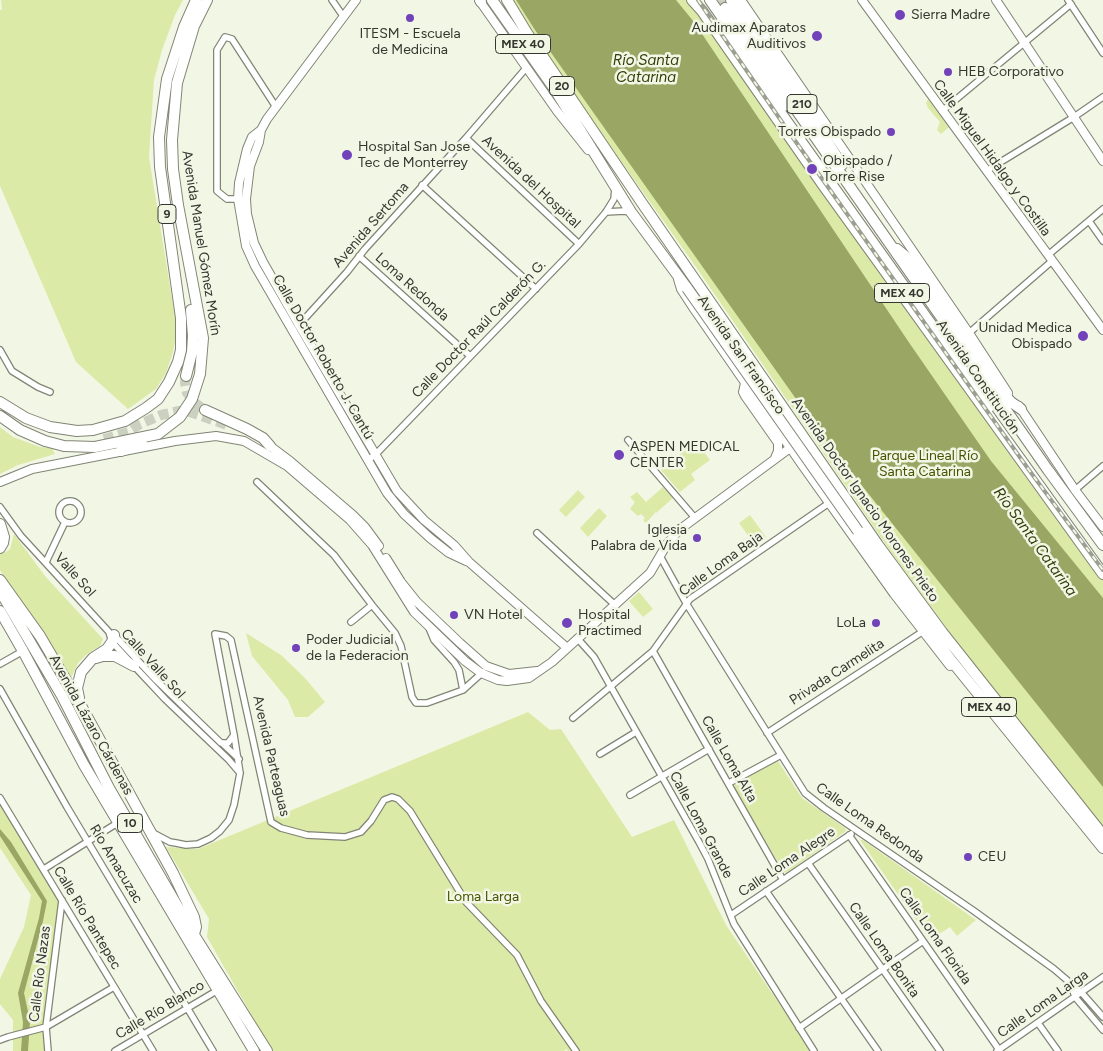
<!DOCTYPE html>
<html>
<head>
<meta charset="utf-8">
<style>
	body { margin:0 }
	canvas { display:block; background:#f2f6e5 }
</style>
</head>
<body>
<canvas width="1103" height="1051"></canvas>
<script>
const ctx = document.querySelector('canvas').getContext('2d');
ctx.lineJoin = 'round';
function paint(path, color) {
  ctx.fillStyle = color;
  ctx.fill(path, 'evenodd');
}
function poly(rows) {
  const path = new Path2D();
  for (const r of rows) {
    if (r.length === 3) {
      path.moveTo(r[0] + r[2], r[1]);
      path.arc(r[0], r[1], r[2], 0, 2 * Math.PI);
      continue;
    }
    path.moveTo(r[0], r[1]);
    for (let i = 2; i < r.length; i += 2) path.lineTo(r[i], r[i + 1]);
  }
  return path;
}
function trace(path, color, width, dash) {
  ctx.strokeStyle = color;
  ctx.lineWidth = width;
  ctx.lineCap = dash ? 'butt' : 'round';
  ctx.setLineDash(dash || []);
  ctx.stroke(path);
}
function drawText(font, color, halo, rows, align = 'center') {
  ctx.font = font + ' Figtree,sans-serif';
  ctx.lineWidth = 5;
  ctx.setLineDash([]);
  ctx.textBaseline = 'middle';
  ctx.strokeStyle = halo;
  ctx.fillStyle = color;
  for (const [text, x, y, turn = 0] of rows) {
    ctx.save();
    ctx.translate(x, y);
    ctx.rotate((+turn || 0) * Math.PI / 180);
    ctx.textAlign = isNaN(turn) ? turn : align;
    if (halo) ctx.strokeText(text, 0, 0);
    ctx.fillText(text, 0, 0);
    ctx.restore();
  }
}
paint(poly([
	[1,0,183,0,175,15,162,50,154,80,149,157,172,299,176,317,177,331,173,352,166,373,156,389,128,409,76,362,0,186,0,10,2,10],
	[513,0,689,0,1103,575,1103,828,997,697,891,552,696,267,543,51],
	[928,99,949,127,941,134,937,130,940,122,928,108,926,103],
	[0,427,13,437,40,447,52,448,55,454,18,465,0,474],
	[696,441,710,460,691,474,695,480,680,492,661,470],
	[663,487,673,498,656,513,654,510,655,513,646,523,643,520,645,518,641,514,638,516,630,509,635,502,630,497,637,492,646,502],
	[578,490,585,497,566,517,559,510],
	[599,508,607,516,588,537,580,528],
	[750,515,766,537,755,545,739,523],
	[14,534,45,576,103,639,100,646,86,655,78,663,71,678,0,570,0,553,6,552,10,549],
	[639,592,653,609,643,617,629,601],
	[246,633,281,655,305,678,325,702,308,717,295,717,288,700,252,656],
	[528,712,550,730,561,729,632,837,674,820,726,925,811,1051,568,1051,566,1049,564,1051,274,1051,264,1037,207,937,209,919,166,847,198,849],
	[778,761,802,798,845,828,846,831,786,873,783,871,734,787,735,784],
	[0,795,62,900,46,1027,48,1051,13,1051,13,1020,0,1004,0,979,24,927,31,895,0,848],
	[860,840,863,840,976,920,957,936,950,927,930,940]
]), '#dceaa8');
paint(poly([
	[516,0,676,0,694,22,910,344,991,461,1103,598,1103,787,823,437,535,30],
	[0,829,11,842,47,901,43,921,24,993,30,1021,28,1051,21,1051,23,1022,18,993,39,918,42,901,0,836]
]), '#99a664');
trace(poly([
	[719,0,725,8],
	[186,376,185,383,187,393,195,403,205,410],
	[104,439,128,432,140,424,161,415,179,411,190,412,227,425]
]), '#ccd0c1', 10, [10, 5]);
const street = poly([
	[332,0,343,16],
	[1068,0,1103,53],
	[942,111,1071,4],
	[466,138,579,244],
	[986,171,1074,117,1103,97],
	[422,185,536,289],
	[238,199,227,199,217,191,217,50,225,37,232,39,276,107],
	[606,212,624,211,631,212],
	[1089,221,1103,241],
	[1048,255,1103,209],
	[359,256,470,356],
	[298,326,347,272,365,249,466,138,527,67],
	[969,333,1052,261],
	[0,350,12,371,38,387,50,392],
	[628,440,695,518],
	[368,460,376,454,579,244,606,212,614,199,615,188],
	[257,482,334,555,372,605,395,633,401,646,412,697,416,703,427,703,463,690,483,672],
	[1075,490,1103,466],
	[70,512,11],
	[0,507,21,536,109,632,112,642,134,666,165,699,228,759,240,773],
	[537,533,615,605],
	[660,556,686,603,805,793,824,808,974,911,1054,969,1081,992,1103,1017],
	[46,562,65,522],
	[351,622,372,605],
	[429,628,434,640,454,662,459,670,463,690],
	[113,634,156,680,221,743,228,743,234,735],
	[577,638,594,657,699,842,708,859,734,924,814,1051],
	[653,651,783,880],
	[0,664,23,651],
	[0,689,67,807,213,1051],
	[573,718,653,651,690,599,829,503],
	[767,733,922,632],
	[222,743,239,759],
	[600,754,636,732],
	[729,783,781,755],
	[630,795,709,749],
	[0,798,153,1051],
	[153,833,170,842,176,843,186,845,198,844,211,838,220,831,229,820,234,805,240,773,234,735,215,634,226,636,231,640,271,822,281,828,307,835,345,837,361,832,371,821,384,800,392,797,398,799,410,811,466,902,517,955,541,1001,576,1051],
	[849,835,1000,1051],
	[808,863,940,1051],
	[44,869,119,822],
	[766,891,878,1051],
	[731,915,851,834],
	[1071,984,1075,997,1103,1030],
	[1038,1023,1058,1051],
	[799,1028,923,941],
	[0,1040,8,1037,46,1027,114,987],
	[48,1051,46,1027,62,900],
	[115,1051,218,990],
	[997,1051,1103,977]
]);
const secondary = poly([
	[356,0,267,119,261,130,259,142,250,166,246,199,247,214,254,243,263,262,299,325,397,491,424,520,454,545,469,562,566,647],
	[479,0,557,111,588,150],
	[741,0,969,333,1008,393],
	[862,0,1103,330],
	[996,0,1103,161],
	[261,130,252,137,247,149,239,183,238,199,246,246,255,266,387,493,404,514,430,538,449,553,466,561],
	[678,279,681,289,694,309,802,465,894,594,950,666],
	[745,383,743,392,745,396,778,443,778,451,775,458],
	[1019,406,1075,490,1103,527],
	[270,446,290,461,353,515,365,527,379,546],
	[0,482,32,469,175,441,216,436,244,441,287,466,350,520,372,545,414,612,465,661,481,673,498,680,507,681,529,678,552,662,650,573,667,544,679,530,790,448],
	[386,558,401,582,417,602,460,643,486,666,509,674,537,671]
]);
const primary = poly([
	[720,23,758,80,943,340,989,408]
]);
const highway = poly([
	[480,0,481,2],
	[492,0,554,88,631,212,687,288],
	[507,0,527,33,642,203,878,545,942,632,1103,835],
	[692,0,702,11,823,185,1103,574],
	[710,0,784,106],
	[731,0,813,119,842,165],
	[725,8,1048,470,1103,545],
	[897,249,916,265,1002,392,1011,402,1021,409],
	[186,376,192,352,193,336,191,310],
	[0,402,26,418,50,427,77,431,93,430,125,421,146,408,158,399,169,382,178,362,181,350,181,318,160,167,159,137,167,79,184,27,196,0],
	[205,410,247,429,263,438,270,446],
	[0,416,20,430,45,441,64,446,95,447,158,434,180,417,192,399,200,374,203,338,178,205,173,169,172,140,177,83,194,26,207,0],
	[121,451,142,443],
	[0,524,4,537,3,543,0,548],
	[858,531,950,659,1103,848],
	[0,580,40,636,80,704,173,873,194,917,196,927,194,934],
	[0,591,62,696,109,788,194,935,267,1051],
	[0,611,23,651,84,765,254,1051],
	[96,658,103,656,115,656,134,666],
	[79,698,77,688,81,672,93,658,107,649,112,642,114,635]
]);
trace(street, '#818575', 8);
trace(secondary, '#818575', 10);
trace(primary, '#818575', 11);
trace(highway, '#818575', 12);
trace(street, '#fff', 5.5);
trace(secondary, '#fff', 8);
trace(primary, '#fff', 9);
trace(highway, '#fff', 10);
const rail = poly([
	[698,0,791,135,1029,470,1103,570]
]);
trace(rail, '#9b9f92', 4);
trace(rail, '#f2f6e5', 2, [5.5]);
const highwayBridge = poly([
	[687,288,858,531]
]);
trace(highwayBridge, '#818575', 12, []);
trace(highwayBridge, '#fff', 10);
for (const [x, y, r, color] of [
	[900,15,6,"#7142ba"],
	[410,18,5,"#7142ba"],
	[817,36,6,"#7142ba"],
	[948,72,5,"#7142ba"],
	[891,132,5,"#7142ba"],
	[347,155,6,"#7142ba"],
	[812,169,6,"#7142ba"],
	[1083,336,6,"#7142ba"],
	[619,455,6,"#7142ba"],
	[697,538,5,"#7142ba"],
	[454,615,5,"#7142ba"],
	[567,623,6,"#7142ba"],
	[876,623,5,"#7142ba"],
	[296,648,5,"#7142ba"],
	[968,857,5,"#7142ba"]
]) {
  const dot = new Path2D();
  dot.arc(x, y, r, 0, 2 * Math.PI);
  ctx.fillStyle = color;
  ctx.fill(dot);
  trace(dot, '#f2f6e5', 2);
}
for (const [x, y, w] of [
	[523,44,55],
	[562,86,25],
	[802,104,30],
	[167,214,18],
	[902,293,55],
	[989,707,55],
	[130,823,25]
]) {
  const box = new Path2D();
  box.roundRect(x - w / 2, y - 9.5, w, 19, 4);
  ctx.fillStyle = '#f2f6e5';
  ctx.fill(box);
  trace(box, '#34362f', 1);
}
drawText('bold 12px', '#34362f', null, [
	["MEX 40",523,44],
	["20",562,86],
	["210",802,104],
	["9",167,214],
	["MEX 40",902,293],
	["MEX 40",989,707],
	["10",130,823]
]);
drawText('14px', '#34362f', '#f2f6e5', [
	["Sierra Madre",911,15],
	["Audimax Aparatos",806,28,"right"],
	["Auditivos",806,44,"right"],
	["ITESM - Escuela",410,34,"center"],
	["de Medicina",410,50,"center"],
	["HEB Corporativo",958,72],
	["Torres Obispado",881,132,"right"],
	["Hospital San Jose",358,147],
	["Tec de Monterrey",358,163],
	["Obispado /",823,161],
	["Torre Rise",823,177],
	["Unidad Medica",1072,328,"right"],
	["Obispado",1072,344,"right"],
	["ASPEN MEDICAL",630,447],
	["CENTER",630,463],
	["Iglesia",687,530,"right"],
	["Palabra de Vida",687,546,"right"],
	["VN Hotel",464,615],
	["Hospital",578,615],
	["Practimed",578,631],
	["LoLa",866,623,"right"],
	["Poder Judicial",306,640],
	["de la Federacion",306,656],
	["CEU",978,857]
], 'left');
drawText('14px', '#34362f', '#f2f6e5', [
	["Calle Miguel Hidalgo y Costilla",992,158,54],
	["Avenida del Hospital",531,182,43],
	["Avenida Sertoma",371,225,-49],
	["Avenida Manuel Gómez Morín",201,243,81],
	["Loma Redonda",412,287,42],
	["Calle Doctor Raúl Calderón G.",479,329,-46],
	["Avenida San Francisco",741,355,55],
	["Calle Doctor Roberto J. Cantú",323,357,60],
	["Avenida Constitución",978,377,55],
	["Avenida Doctor Ignacio Morones Prieto",865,500,55],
	["Calle Loma Baja",721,564,-36],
	["Valle Sol",75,575,48],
	["Calle Valle Sol",153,664,48],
	["Privada Carmelita",837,672,-33],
	["Avenida Lázaro Cárdenas",91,725,61],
	["Avenida Parteaguas",271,756,77],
	["Calle Loma Alta",729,759,60],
	["Calle Loma Redonda",870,823,35],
	["Calle Loma Grande",701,825,62],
	["Calle Loma Alegre",787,862,-34],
	["Río Amacuzac",116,864,59],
	["Calle Río Pantepec",87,918,59],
	["Calle Loma Florida",935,936,55],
	["Calle Loma Bonita",884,950,55],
	["Calle Río Nazas",40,974,-83],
	["Calle Loma Larga",1043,1004,-35],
	["Calle Río Blanco",160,1010,-31]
]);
drawText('14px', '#495302', '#f2f6e5', [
	["Parque Lineal Río",925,456],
	["Santa Catarina",925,472],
	["Loma Larga",483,897]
]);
drawText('italic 15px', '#353c08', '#f2f6e5', [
	["Río Santa",646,61],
	["Catarina",646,78],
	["Río Santa Catarina",1035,542,54]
]);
</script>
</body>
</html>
